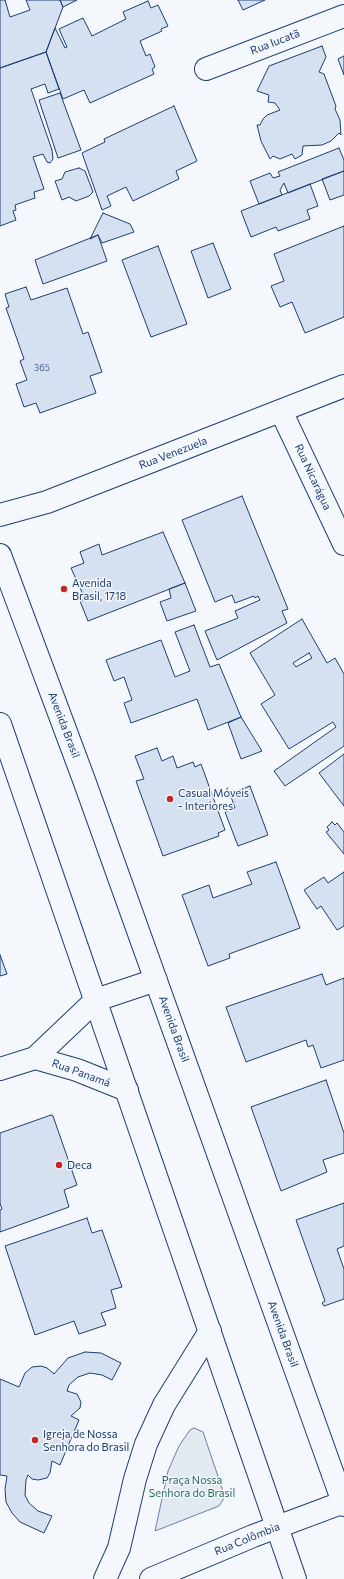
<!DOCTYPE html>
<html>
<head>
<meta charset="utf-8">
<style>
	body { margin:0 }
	canvas { display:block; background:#f4f7fb }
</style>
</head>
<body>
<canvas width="344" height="1579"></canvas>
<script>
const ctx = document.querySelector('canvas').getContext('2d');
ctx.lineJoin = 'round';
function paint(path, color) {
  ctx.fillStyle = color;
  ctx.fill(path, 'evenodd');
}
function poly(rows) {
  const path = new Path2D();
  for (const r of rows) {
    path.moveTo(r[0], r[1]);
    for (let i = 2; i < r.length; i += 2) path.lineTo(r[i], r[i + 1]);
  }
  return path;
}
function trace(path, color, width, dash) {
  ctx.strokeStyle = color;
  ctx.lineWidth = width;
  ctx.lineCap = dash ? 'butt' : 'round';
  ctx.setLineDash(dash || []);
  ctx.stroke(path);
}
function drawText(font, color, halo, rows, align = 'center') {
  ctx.font = font + ' Commissioner,sans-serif';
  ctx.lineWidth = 3;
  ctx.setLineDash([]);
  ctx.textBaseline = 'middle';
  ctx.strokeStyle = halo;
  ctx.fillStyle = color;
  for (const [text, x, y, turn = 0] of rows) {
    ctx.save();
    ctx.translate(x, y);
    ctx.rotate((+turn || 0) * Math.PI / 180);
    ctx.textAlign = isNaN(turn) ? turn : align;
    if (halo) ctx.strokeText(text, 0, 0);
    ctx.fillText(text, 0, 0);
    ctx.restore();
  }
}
const green = poly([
	[194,1428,203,1432,224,1494,223,1500,219,1506,155,1531,168,1471,179,1446,190,1430,194,1428]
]);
paint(green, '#e3e9f0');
trace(green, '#687fa3', 1);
const building = poly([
	[0,0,5,0,10,17,30,10,26,0,60,0,63,7,46,52,0,68,0,0],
	[60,0,77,0,63,7,60,0],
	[238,0,265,0,243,10,238,0],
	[148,1,151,8,158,5,168,26,161,29,162,31,140,41,146,56,150,54,155,67,152,69,154,74,90,103,84,90,63,99,46,52,55,28,65,48,67,47,59,29,83,18,92,36,126,19,123,12,148,1],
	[322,46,326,57,319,72,324,74,336,106,335,109,340,120,341,135,339,133,331,141,322,145,303,146,302,155,295,159,292,154,280,159,273,156,270,159,261,141,257,125,260,125,263,119,267,115,280,110,275,103,268,102,269,95,257,91,269,66,322,46],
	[46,52,59,89,48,93,45,84,31,89,52,150,53,159,50,163,47,162,43,154,33,157,44,189,34,192,35,198,15,205,16,210,13,211,16,220,0,226,0,68,46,52],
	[344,56,344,75,338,59,344,56],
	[60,93,81,150,58,158,39,100,60,93],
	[174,106,197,161,176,171,179,179,133,201,126,187,107,196,111,206,102,210,82,153,105,142,104,139,174,106],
	[339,148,344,160,344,171,288,193,284,183,280,190,282,195,259,204,250,181,270,173,273,178,280,176,278,172,339,148],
	[79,168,85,171,93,192,89,196,76,201,69,197,62,200,55,181,62,179,65,172,79,168],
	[344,171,344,195,330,200,322,179,344,171],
	[310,184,318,206,307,210,310,219,278,231,276,227,251,237,241,211,310,184],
	[103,213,130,224,134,232,102,243,98,235,90,239,103,213],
	[344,226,344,317,305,333,292,302,280,307,271,286,284,281,274,254,344,226],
	[98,235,107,261,43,284,35,260,98,235],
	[213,243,231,289,208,298,191,251,213,243],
	[158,246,187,324,151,337,122,260,158,246],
	[26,287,31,300,67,288,83,334,88,332,102,372,90,376,96,393,40,413,36,403,24,407,16,384,27,380,20,361,24,359,6,308,9,307,5,294,26,287],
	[242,496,288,609,282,611,287,623,217,660,205,631,238,618,235,611,260,600,258,596,255,598,254,596,235,603,232,595,215,602,182,520,242,496],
	[163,532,185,583,88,621,80,601,85,599,71,568,84,563,80,552,99,544,102,555,163,532],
	[185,583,196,611,167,621,160,602,171,598,169,589,185,583],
	[302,619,327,663,335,658,344,674,344,746,285,786,274,771,336,727,333,722,289,749,261,704,275,695,250,653,302,619],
	[309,653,312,658,296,667,293,663,309,653],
	[194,625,210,667,219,664,241,717,208,730,197,699,131,723,124,703,132,700,124,677,114,681,106,660,161,640,175,677,190,671,175,632,194,625],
	[241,717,262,751,241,759,228,723,241,717],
	[157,748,162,761,173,756,177,768,193,762,195,767,201,764,225,830,218,833,219,836,163,856,136,781,144,779,135,756,157,748],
	[344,754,344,806,319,773,344,754],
	[250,786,268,835,238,846,225,812,235,808,230,794,250,786],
	[332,822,335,825,337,823,344,832,344,854,326,832,329,830,327,827,332,822],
	[276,862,300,928,229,954,230,958,208,966,182,895,209,885,213,898,252,884,247,872,276,862],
	[344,872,344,926,337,930,321,906,317,909,304,890,324,877,328,883,344,872],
	[0,955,7,974,0,976,0,955],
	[322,974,326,985,344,978,344,1060,321,1068,313,1045,308,1047,306,1040,246,1062,226,1007,322,974],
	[326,1080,344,1133,344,1153,323,1160,327,1172,281,1191,251,1107,326,1080],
	[51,1115,53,1116,77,1185,64,1190,69,1207,0,1232,0,1210,2,1209,0,1203,0,1133,51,1115],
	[344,1203,344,1246,337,1249,344,1269,344,1299,324,1306,322,1303,325,1301,296,1220,344,1203],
	[87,1218,92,1233,102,1230,122,1287,111,1290,116,1308,101,1313,106,1325,79,1334,74,1321,35,1335,5,1246,87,1218],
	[85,1352,101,1353,121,1363,112,1380,102,1375,90,1373,78,1377,69,1385,67,1391,77,1394,81,1402,80,1408,71,1416,79,1420,60,1465,52,1461,50,1473,47,1478,38,1480,32,1479,28,1475,26,1480,25,1495,29,1503,38,1511,52,1516,44,1533,20,1522,12,1513,6,1502,5,1489,7,1476,0,1475,0,1379,19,1387,25,1373,32,1367,41,1366,47,1368,54,1374,68,1358,85,1352]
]);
paint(building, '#d5e0f0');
trace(building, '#1d3f73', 1);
const minor = poly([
	[206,69,344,16],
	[281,411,344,544],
	[35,1058,77,1070,127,1090],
	[0,1069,35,1058,96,1000]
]);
const tertiary = poly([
	[0,515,47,502,344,386]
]);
const secondary = poly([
	[105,1579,119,1548,135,1479,146,1444,164,1405,210,1331],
	[151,1579,253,1536,344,1502]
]);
const primary = poly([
	[0,555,84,780,344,1505],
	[0,724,295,1579],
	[96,1000,156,980]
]);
trace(minor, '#1d3f73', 24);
trace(tertiary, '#1d3f73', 24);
trace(secondary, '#1d3f73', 24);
trace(primary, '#1d3f73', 24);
trace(minor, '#f4f7fb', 22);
trace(tertiary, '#f4f7fb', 22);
trace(secondary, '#f4f7fb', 22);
trace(primary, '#f4f7fb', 22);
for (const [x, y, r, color] of [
	[64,589,4,"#c62828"],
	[170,799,4,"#c62828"],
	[59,1165,4,"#c62828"],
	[35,1440,4,"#c62828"]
]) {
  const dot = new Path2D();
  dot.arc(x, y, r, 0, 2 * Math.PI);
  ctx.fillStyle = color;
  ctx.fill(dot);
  trace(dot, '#f4f7fb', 1.5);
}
drawText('9px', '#4b6792', null, [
	["365",42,368]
]);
drawText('11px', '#1d3f73', '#f4f7fb', [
	["Rua Iucatã",275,42,-21],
	["Rua Venezuela",173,453,-21],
	["Rua Nicarágua",313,477,65],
	["Avenida Brasil",64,725,69],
	["Avenida Brasil",174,1029,70],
	["Rua Panamá",81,1073,20],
	["Avenida Brasil",283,1334,70],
	["Rua Colômbia",247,1539,-22]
]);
drawText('11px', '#1d3f73', '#f4f7fb', [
	["Avenida",72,583],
	["Brasil, 1718",72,596],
	["Casual Móveis",178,793],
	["- Interiores",178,806],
	["Deca",67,1165],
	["Igreja de Nossa",43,1434],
	["Senhora do Brasil",43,1447]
], 'left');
drawText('11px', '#2c6c60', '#f4f7fb', [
	["Praça Nossa",192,1480],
	["Senhora do Brasil",192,1493]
]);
</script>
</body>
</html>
